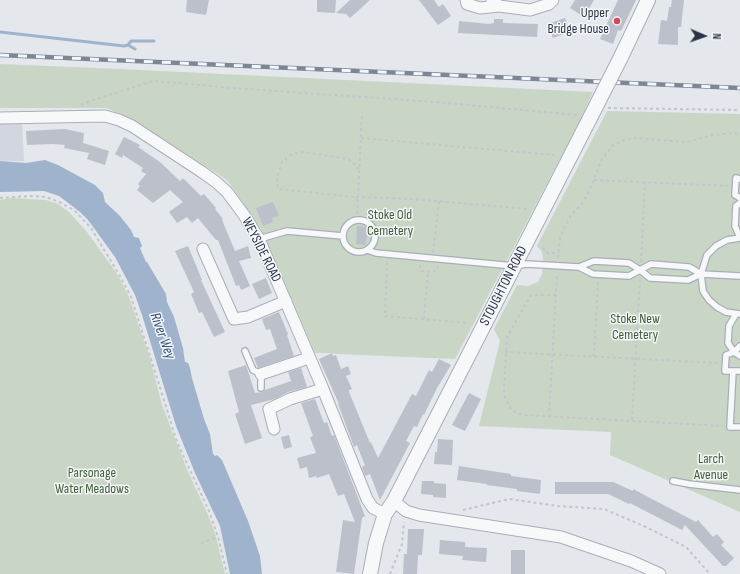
<!DOCTYPE html>
<html>
<head>
<meta charset="utf-8">
<style>
	body { margin:0 }
	#map { position:relative; width:740px; height:574px; overflow:hidden; background:#e4e7ec; font-family:"Sofia Sans Condensed",sans-serif }
	canvas { display:block }
	.north { position:absolute; left:684px; top:16px; width:40px; height:40px; -webkit-text-stroke:3px #f4f6f9; paint-order:stroke; rotate:92deg; font-size:11px; font-weight:700; line-height:16px; text-align:center; color:#2b3445 }
	.north::after { content:''; display:block; margin:auto; width:14px; height:18px; background:#2b3445; clip-path:polygon(50% 0,100% 100%,50% 72%,0 100%) }
</style>
</head>
<body>
<div id="map">
<canvas width="740" height="574"></canvas>
<div class="north">N</div>
</div>
<script>
const ctx = document.querySelector('canvas').getContext('2d');
ctx.lineJoin = 'round';
function paint(path, color) {
  ctx.fillStyle = color;
  ctx.fill(path, 'evenodd');
}
function poly(rows) {
  const path = new Path2D();
  for (const r of rows) {
    if (r.length === 3) {
      path.moveTo(r[0] + r[2], r[1]);
      path.arc(r[0], r[1], r[2], 0, 2 * Math.PI);
      continue;
    }
    path.moveTo(r[0], r[1]);
    for (let i = 2; i < r.length; i += 2) path.lineTo(r[i], r[i + 1]);
  }
  return path;
}
function trace(path, color, width, dash) {
  ctx.strokeStyle = color;
  ctx.lineWidth = width;
  ctx.lineCap = dash ? 'butt' : 'round';
  ctx.setLineDash(dash || []);
  ctx.stroke(path);
}
function drawText(font, color, halo, rows, align = 'center') {
  ctx.font = font + ' "Sofia Sans Condensed",sans-serif';
  ctx.lineWidth = 3;
  ctx.setLineDash([]);
  ctx.textBaseline = 'middle';
  ctx.strokeStyle = halo;
  ctx.fillStyle = color;
  for (const [text, x, y, turn = 0] of rows) {
    ctx.save();
    ctx.translate(x, y);
    ctx.rotate((+turn || 0) * Math.PI / 180);
    ctx.textAlign = isNaN(turn) ? turn : align;
    if (halo) ctx.strokeText(text, 0, 0);
    ctx.fillText(text, 0, 0);
    ctx.restore();
  }
}
paint(poly([
	[0,122,22,122,24,161,0,161]
]), '#d2d6de');
paint(poly([
	[0,64,120,69,593,92,582,117,455,359,337,354,331,353,315,353,261,229,227,180,132,119,106,108,0,108],
	[607,111,740,114,740,512,610,455,611,432,479,426,500,341,494,329,517,285,528,286,538,282,542,274,543,259,542,252,537,246],
	[11,198,46,200,58,204,69,212,87,232,118,275,129,297,150,358,162,405,186,467,208,515,215,533,225,574,0,574,0,200]
]), '#c9d6c5');
paint(poly([
	[45,160,58,165,95,185,103,193,105,202,120,216,131,230,134,237,139,238,142,246,140,248,146,262,147,262,166,294,167,302,174,317,183,348,185,362,188,363,190,368,192,378,204,419,210,434,213,454,215,456,217,455,222,460,248,521,260,556,262,574,230,574,220,526,195,473,176,426,142,315,135,295,115,257,88,220,80,212,59,196,44,191,0,192,0,161,26,163]
]), '#9fb4cc');
trace(poly([
	[0,32,124,46,128,45,135,49],
	[128,45,131,41,154,41]
]), '#9fb4cc', 3);
paint(poly([
	[187,0,209,0,206,15,186,12],
	[317,0,336,0,335,13,317,12],
	[350,0,370,0,350,18,346,14,336,13],
	[419,0,434,0,439,7,443,4,451,16,438,25],
	[575,0,594,0,584,17,570,8],
	[618,0,636,0,621,31,618,30,613,44,600,39],
	[672,0,684,0,681,27,678,27,678,45,658,44,661,20,667,21,669,7,671,7],
	[565,18,570,32,553,38,548,24],
	[494,19,503,19,503,23,538,24,537,37,458,33,459,21,489,24,494,23],
	[65,129,84,133,83,143,109,151,105,165,87,159,89,153,64,148,65,145,53,144,27,145,26,131],
	[124,137,140,145,138,147,160,162,180,181,183,178,201,196,204,194,216,208,215,209,223,219,222,220,235,251,248,246,251,258,239,261,250,286,241,290,239,285,236,286,218,240,216,240,198,218,192,223,187,217,177,223,169,212,183,202,170,190,153,203,137,190,140,186,138,184,146,174,141,171,143,168,123,155,122,158,115,154],
	[273,202,279,216,272,218,273,222,263,226,256,208],
	[357,226,367,227,366,245,356,244],
	[188,246,202,280,201,280,225,332,214,337,202,312,199,313,191,294,194,292,175,251],
	[266,278,272,293,259,299,252,284],
	[279,312,288,334,287,335,294,356,258,368,254,358,277,349,270,329,266,330,262,319],
	[332,353,333,356,336,355,341,369,348,366,351,374,346,376,352,389,349,390,349,392,370,443,371,442,378,458,412,394,416,396,429,370,432,372,439,359,451,365,437,388,424,415,423,414,417,427,414,426,406,441,410,443,380,500,370,474,365,476,362,467,365,465,362,458,357,445,354,447,338,404,339,404,319,359],
	[246,365,255,393,263,392,265,390,291,381,288,372,301,368,307,387,288,392,275,399,251,405,262,438,245,444,235,414,239,412,228,371],
	[469,393,481,399,465,431,452,425],
	[315,399,324,423,327,422,332,436,334,435,365,516,362,518,354,574,336,572,343,520,355,522,344,494,338,496,329,474,317,478,316,476,309,478,307,467,300,469,297,458,316,453,310,437,313,436,301,403],
	[289,435,292,447,284,449,281,437],
	[438,439,453,440,452,465,434,464,435,452,437,452],
	[459,466,511,474,511,476,541,480,540,494,517,491,517,489,487,485,487,484,457,480],
	[422,481,434,481,434,483,446,484,446,498,433,497,433,495,421,494],
	[555,482,613,482,633,491,633,489,696,522,698,520,713,537,717,534,724,542,721,545,734,558,726,566,723,566,685,525,682,530,630,503,629,504,608,494,555,494],
	[408,529,424,529,422,555,418,555,417,574,403,574,404,554,407,554],
	[440,540,465,542,465,547,487,548,486,562,462,560,463,556,439,554],
	[511,550,525,550,525,574,511,574]
]), '#bbc0ca');
const service = poly([
	[740,179,736,178,735,195,740,198],
	[740,203,736,206,735,226,740,238],
	[359,236,16],
	[740,238,727,240,716,246,707,255,701,274,703,291,709,300,717,307,726,312,740,314],
	[259,239,287,231,343,236],
	[367,250,376,253,514,266,527,264,579,267,593,274,629,276,640,270,650,278,688,280,701,274],
	[579,267,594,261,629,263,640,270,651,264,689,267,701,274,740,276],
	[736,314,729,326,728,343,734,352,740,346],
	[245,351,253,370,261,374,261,388],
	[740,356,734,352,726,355,725,371,740,371],
	[733,371,730,427,740,427],
	[673,481,689,484,740,490]
]);
const minor = poly([
	[466,0,467,4,480,8,499,6],
	[492,0,499,6,530,10,549,4,553,0],
	[0,118,105,116,119,120,132,126,202,172,216,182,227,192,244,215,259,239,323,389,367,499,373,508,385,514],
	[203,249,234,319,248,317,286,301],
	[261,374,309,358],
	[274,429,269,409,290,399,323,389],
	[394,501,406,511,419,515,561,537,631,561,660,574]
]);
const tertiary = poly([
	[621,57,648,0],
	[370,574,376,543,385,514,394,501,591,116]
]);
trace(service, '#a9aeb7', 8);
trace(minor, '#a9aeb7', 13);
trace(tertiary, '#a9aeb7', 16);
trace(poly([
	[81,105,90,101,153,81,233,88,435,102,577,115],
	[608,108,740,110],
	[361,138,554,155],
	[594,180,729,186],
	[356,197,413,199,528,209],
	[358,197,362,112],
	[0,198,30,196,46,197,59,202,74,210,91,228,120,276,131,297,153,365,177,442,209,511,218,537,227,574],
	[358,201,355,197,278,189,277,178,282,162,292,154,304,152,348,159,356,165,359,170],
	[357,220,358,201],
	[543,247,544,250,548,253,559,253],
	[433,252,439,201],
	[558,258,560,239,565,226,570,217,583,202,589,191,602,159,613,145,624,140,636,138,686,142,713,135,735,133,740,135],
	[387,262,385,316,469,323],
	[641,262,645,182],
	[420,265,420,269,422,271,433,272,436,270,438,266],
	[556,295,531,295,507,337,504,390,505,398,511,409,517,413,525,415,723,426],
	[424,319,428,271],
	[505,352,718,363],
	[594,357,598,282],
	[549,417,557,273],
	[632,420,640,280],
	[463,510,509,499,558,506,604,509,646,527,686,547,710,574],
	[201,543,218,537],
	[390,574,402,544,404,522]
]), '#c2c5cb', 2, [3, 3]);
trace(service, '#f7f8fa', 5.5);
trace(minor, '#f7f8fa', 11);
trace(tertiary, '#f7f8fa', 14);
const rail = poly([
	[0,55,740,88]
]);
trace(rail, '#7d8696', 4.5);
trace(rail, '#f4f6f9', 3, [9]);
const tertiaryBridge = poly([
	[591,116,621,57]
]);
trace(tertiaryBridge, '#a9aeb7', 16, []);
trace(tertiaryBridge, '#f7f8fa', 14);
for (const [x, y, r, color] of [
	[617,21,4,"#d1495b"]
]) {
  const dot = new Path2D();
  dot.arc(x, y, r, 0, 2 * Math.PI);
  ctx.fillStyle = color;
  ctx.fill(dot);
  trace(dot, '#f4f6f9', 1.5);
}
drawText('14px', '#2b3445', '#f4f6f9', [
	["Upper",609,13],
	["Bridge House",609,29]
], 'right');
drawText('14px', '#3f6138', '#f4f6f9', [
	["Stoke Old",390,215],
	["Cemetery",390,231],
	["Stoke New",635,319],
	["Cemetery",635,335],
	["Larch",711,459],
	["Avenue",711,475],
	["Parsonage",92,473],
	["Water Meadows",92,489]
]);
drawText('14px', '#2b3445', '#f4f6f9', [
	["WEYSIDE ROAD",261,250,63],
	["STOUGHTON ROAD",504,286,-63]
]);
drawText('italic 15px', '#34527a', '#f4f6f9', [
	["River Wey",162,336,70]
]);
</script>
</body>
</html>
